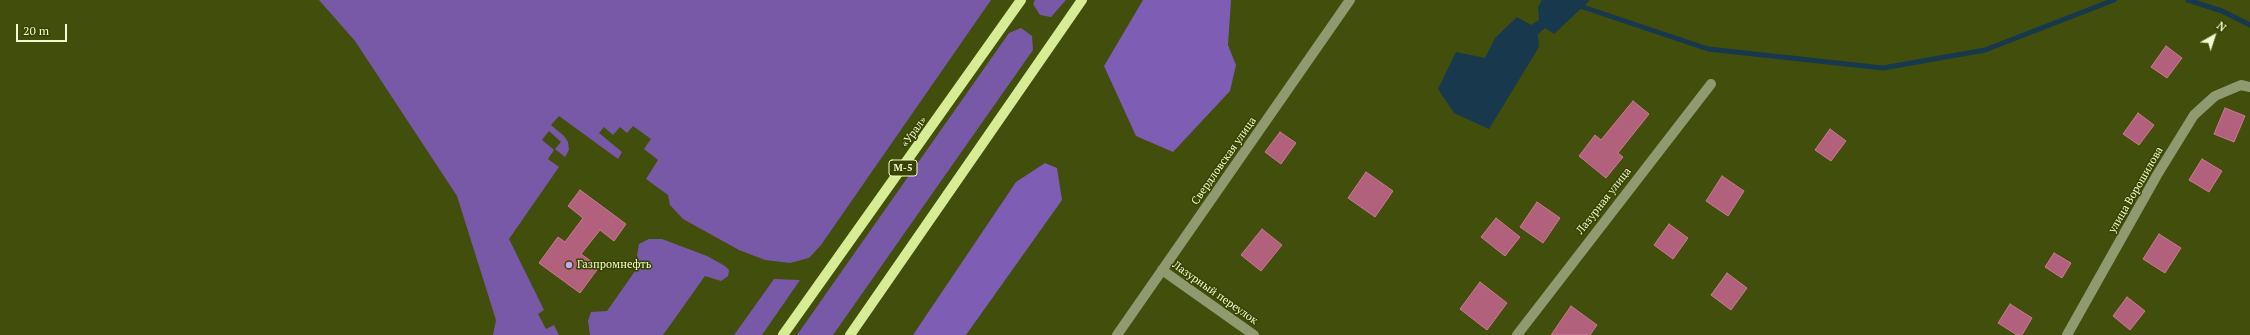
<!DOCTYPE html>
<html>
<head>
<meta charset="utf-8">
<style>
	body { margin:0 }
	#map { position:relative; width:2250px; height:335px; overflow:hidden; background:#424e0c; font-family:"PT Serif",serif }
	canvas { display:block }
	.north { position:absolute; left:2194px; top:16px; width:40px; height:40px; -webkit-text-stroke:3px #384300; paint-order:stroke; rotate:39deg; font-size:11px; font-weight:700; line-height:16px; text-align:center; color:#f0fbd2 }
	.north::after { content:''; display:block; margin:auto; width:14px; height:18px; background:#f0fbd2; clip-path:polygon(50% 0,100% 100%,50% 72%,0 100%) }
	.scale { position:absolute; left:16px; top:24px; width:51px; height:18px; box-sizing:border-box; border:2px solid #f0fbd2; border-top:0; padding-left:5px; font-size:12px; line-height:14px; white-space:nowrap; color:#f0fbd2; -webkit-text-stroke:3px #384300; paint-order:stroke }
</style>
</head>
<body>
<div id="map">
<canvas width="2250" height="335"></canvas>
<div class="north">N</div>
<div class="scale">20 m</div>
</div>
<script>
const ctx = document.querySelector('canvas').getContext('2d');
ctx.lineJoin = 'round';
function paint(path, color) {
  ctx.fillStyle = color;
  ctx.fill(path, 'evenodd');
}
function poly(rows) {
  const path = new Path2D();
  for (const r of rows) {
    path.moveTo(r[0], r[1]);
    for (let i = 2; i < r.length; i += 2) path.lineTo(r[i], r[i + 1]);
  }
  return path;
}
function trace(path, color, width, dash) {
  ctx.strokeStyle = color;
  ctx.lineWidth = width;
  ctx.lineCap = dash ? 'butt' : 'round';
  ctx.setLineDash(dash || []);
  ctx.stroke(path);
}
function drawText(font, color, halo, rows, align = 'center') {
  ctx.font = font + ' "PT Serif",serif';
  ctx.lineWidth = 3;
  ctx.setLineDash([]);
  ctx.textBaseline = 'middle';
  ctx.strokeStyle = halo;
  ctx.fillStyle = color;
  for (const [text, x, y, turn = 0] of rows) {
    ctx.save();
    ctx.translate(x, y);
    ctx.rotate((+turn || 0) * Math.PI / 180);
    ctx.textAlign = isNaN(turn) ? turn : align;
    if (halo) ctx.strokeText(text, 0, 0);
    ctx.fillText(text, 0, 0);
    ctx.restore();
  }
}
paint(poly([
	[319,0,991,0,821,245,809,258,790,263,765,260,739,250,683,219,670,205,668,195,646,179,658,160,644,149,651,139,633,126,627,133,620,127,613,135,604,127,599,133,622,152,618,159,559,116,551,125,564,136,568,142,569,150,565,157,555,149,561,142,549,131,542,140,554,150,548,159,559,167,509,239,544,310,538,314,546,329,554,325,559,335,493,335,496,320,457,196,355,41],
	[1035,0,1066,0,1051,17,1040,15,1033,4],
	[1021,28,1032,36,1033,50,833,335,797,335,1009,33],
	[649,239,662,239,707,256,725,266,729,270,728,276,721,281,705,276,663,335,590,335,588,321,591,312,607,311,640,264,637,255,639,244],
	[774,279,800,280,762,335,734,335]
]), '#7759a8');
paint(poly([
	[1143,0,1231,0,1228,45,1236,65,1230,91,1173,152,1136,136,1104,66],
	[1045,163,1057,168,1062,200,966,335,913,335,1016,182]
]), '#7e5db4');
paint(poly([
	[1542,0,1590,0,1554,34,1545,28,1538,34,1539,47,1489,129,1454,113,1438,89,1456,52,1485,58,1495,38,1517,17,1531,25,1539,20,1538,7]
]), '#18384e');
trace(poly([
	[2188,0,2222,11,2250,25],
	[1577,5,1708,49,1883,68,1985,50,2114,0]
]), '#18384e', 5);
const building = poly([
	[2166,46,2182,58,2167,78,2151,67,2166,46],
	[1633,101,1649,114,1618,153,1623,157,1606,178,1579,156,1595,135,1601,140,1633,101],
	[2225,108,2245,116,2234,142,2214,134,2225,108],
	[2138,113,2154,125,2139,145,2123,134,2138,113],
	[1830,129,1846,141,1831,161,1815,150,1830,129],
	[1280,132,1296,143,1281,164,1265,152,1280,132],
	[2202,159,2222,171,2209,192,2189,180,2202,159],
	[1366,172,1393,191,1375,217,1348,198,1366,172],
	[1722,176,1744,191,1728,216,1706,201,1722,176],
	[580,190,626,224,614,241,600,230,581,254,599,267,580,293,539,263,558,237,565,242,583,218,568,206,580,190],
	[1537,202,1560,218,1543,243,1520,227,1537,202],
	[1496,218,1520,237,1505,256,1481,237,1496,218],
	[1669,224,1688,238,1673,259,1654,245,1669,224],
	[1262,229,1282,245,1261,271,1241,255,1262,229],
	[2159,234,2181,248,2165,273,2143,259,2159,234],
	[2054,253,2071,263,2062,278,2045,267,2054,253],
	[1727,273,1747,288,1731,310,1711,295,1727,273],
	[1480,282,1507,303,1487,330,1460,309,1480,282],
	[2127,297,2145,311,2130,330,2113,316,2127,297],
	[2010,304,2032,318,2022,335,2017,335,1998,323,2010,304],
	[1571,306,1597,325,1590,335,1551,335,1571,306]
]);
paint(building, '#b2617c');
trace(building, '#cc7893', 1);
trace(poly([
	[1162,270,1254,335],
	[1117,335,1350,0],
	[1517,335,1711,84],
	[2067,335,2157,175,2194,115,2215,96,2241,85,2250,87]
]), '#909a71', 10);
trace(poly([
	[783,335,1021,0],
	[850,335,1082,0]
]), '#d7ec94', 10);
for (const [x, y, r, color] of [
	[569,265,4,"#c2a8f3"]
]) {
  const dot = new Path2D();
  dot.arc(x, y, r, 0, 2 * Math.PI);
  ctx.fillStyle = color;
  ctx.fill(dot);
  trace(dot, '#384300', 1.5);
}
for (const [x, y, w] of [
	[903,168,28]
]) {
  const box = new Path2D();
  box.roundRect(x - w / 2, y - 8, w, 16, 3);
  ctx.fillStyle = '#384300';
  ctx.fill(box);
  trace(box, '#f0fbd2', 1);
}
drawText('bold 10px', '#f0fbd2', null, [
	["М-5",903,168]
]);
drawText('11px', '#f0fbd2', '#384300', [
	["«Урал»",914,132,-54],
	["Свердловская улица",1224,161,-55],
	["улица Ворошилова",2136,190,-60],
	["Лазурная улица",1604,201,-52],
	["Лазурный переулок",1215,293,35]
]);
drawText('11px', '#f0fbd2', '#384300', [
	["Газпромнефть",577,265]
], 'left');
</script>
</body>
</html>
